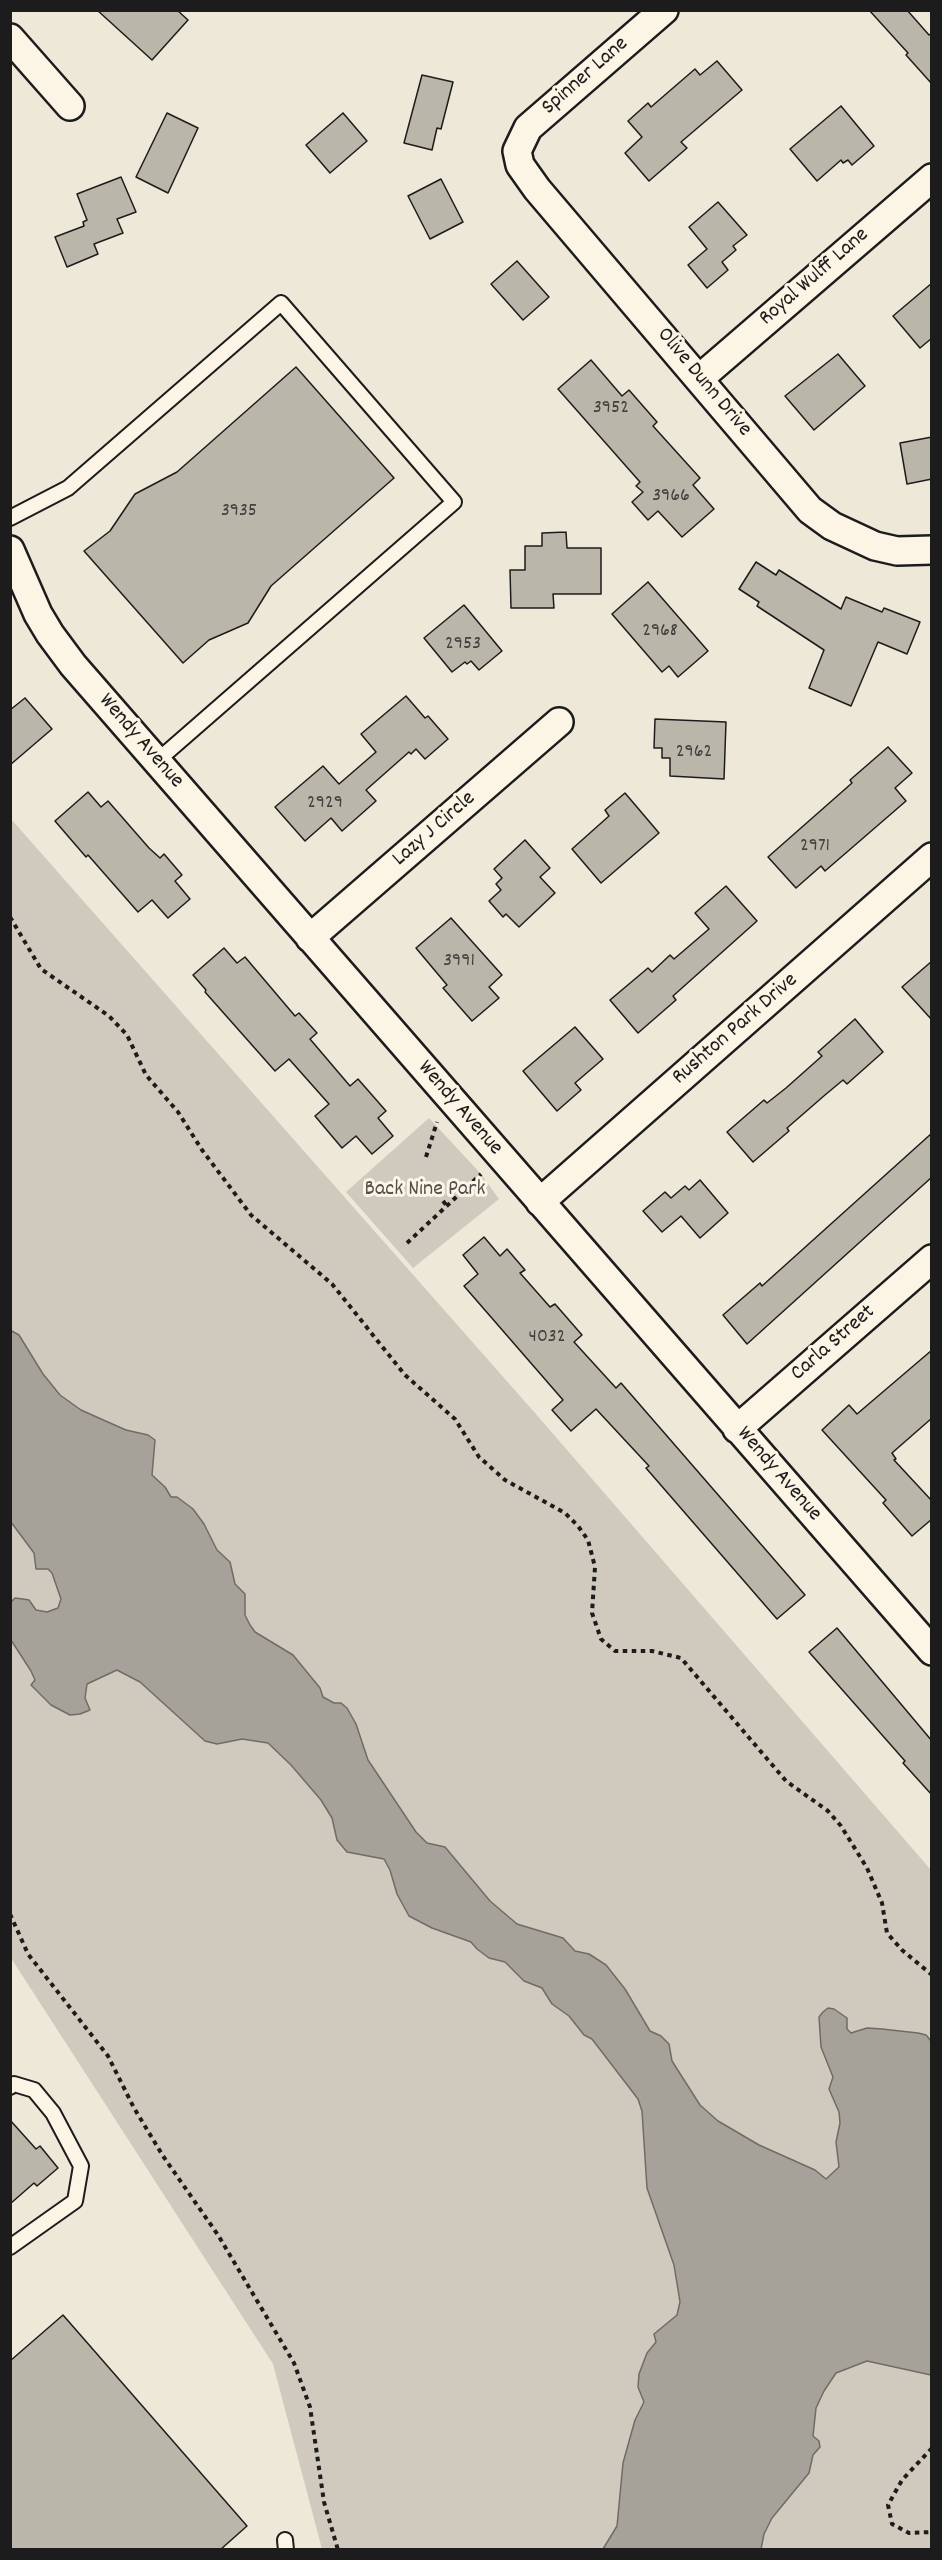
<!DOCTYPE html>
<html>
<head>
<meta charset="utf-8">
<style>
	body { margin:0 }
	#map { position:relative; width:942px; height:2560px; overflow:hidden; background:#eee8d9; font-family:Dekko,sans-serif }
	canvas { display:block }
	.frame { position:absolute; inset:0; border:12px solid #1c1c1c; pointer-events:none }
</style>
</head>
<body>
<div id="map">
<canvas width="942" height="2560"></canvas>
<div class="frame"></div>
</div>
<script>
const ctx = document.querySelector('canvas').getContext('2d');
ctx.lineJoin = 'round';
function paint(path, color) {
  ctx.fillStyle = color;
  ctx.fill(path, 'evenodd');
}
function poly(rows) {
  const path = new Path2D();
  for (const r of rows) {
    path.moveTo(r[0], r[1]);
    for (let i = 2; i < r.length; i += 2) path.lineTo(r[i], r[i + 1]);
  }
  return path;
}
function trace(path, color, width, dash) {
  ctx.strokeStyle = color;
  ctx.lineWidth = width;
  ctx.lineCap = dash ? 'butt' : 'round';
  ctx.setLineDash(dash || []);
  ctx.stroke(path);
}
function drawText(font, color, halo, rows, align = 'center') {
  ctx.font = font + ' Dekko,sans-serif';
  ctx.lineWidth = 6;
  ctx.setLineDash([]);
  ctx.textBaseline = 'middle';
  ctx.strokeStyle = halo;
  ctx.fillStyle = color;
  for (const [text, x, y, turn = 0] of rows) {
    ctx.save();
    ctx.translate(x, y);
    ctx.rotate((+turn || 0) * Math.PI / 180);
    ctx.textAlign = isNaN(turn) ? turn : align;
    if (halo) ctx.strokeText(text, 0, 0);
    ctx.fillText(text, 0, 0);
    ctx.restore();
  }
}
paint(poly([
	[11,819,535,1413,931,1870,931,2549,322,2549,273,2364,11,1958],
	[429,1118,481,1174,499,1199,413,1268,346,1192]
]), '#cfcabd');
const water = poly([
	[10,1330,19,1335,43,1374,60,1395,81,1410,101,1419,126,1430,148,1435,155,1440,152,1475,165,1487,171,1497,177,1497,193,1509,204,1524,217,1550,230,1562,235,1584,245,1594,245,1615,250,1625,255,1632,293,1655,320,1688,323,1697,334,1703,341,1703,347,1708,356,1724,368,1760,416,1832,427,1843,445,1847,490,1901,517,1924,563,1938,575,1951,589,1954,606,1965,625,1989,650,2031,661,2036,669,2044,672,2061,700,2105,718,2121,759,2145,815,2170,826,2179,839,2167,836,2142,840,2123,839,2112,829,2089,833,2077,821,2047,819,2017,823,2012,828,2008,834,2009,847,2018,847,2029,851,2033,867,2028,882,2029,918,2033,926,2035,931,2041,931,2375,867,2361,836,2373,824,2391,816,2408,813,2436,819,2441,820,2447,813,2455,809,2473,772,2518,764,2534,761,2549,603,2549,617,2526,623,2463,635,2420,644,2402,638,2387,639,2374,647,2353,656,2342,654,2334,677,2315,680,2302,674,2265,647,2188,642,2111,638,2099,592,2039,584,2035,569,2016,552,2004,542,1988,524,1981,505,1962,489,1958,477,1949,471,1942,432,1928,409,1916,397,1894,390,1870,384,1859,347,1852,337,1840,332,1818,321,1800,291,1765,268,1743,242,1739,217,1744,205,1741,140,1682,117,1670,87,1684,85,1698,90,1710,80,1714,70,1715,51,1705,31,1685,35,1680,31,1671,11,1640,11,1602,15,1598,23,1599,29,1600,36,1610,47,1612,58,1608,61,1599,52,1573,48,1569,36,1569,34,1553,11,1522,10,1330]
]);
paint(water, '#a7a299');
trace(water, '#6f6c67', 1.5);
const building = poly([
	[97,10,177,10,188,20,152,60,97,10],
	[869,10,907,10,929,35,932,33,932,84,906,55,908,53,869,10],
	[717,61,742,90,681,142,687,148,649,181,625,153,642,137,628,121,648,103,651,107,695,69,700,75,717,61],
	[422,75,453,82,441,129,437,128,432,150,404,143,422,75],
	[841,106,874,146,852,165,848,160,843,163,841,160,817,181,790,149,841,106],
	[167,113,198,128,168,193,136,177,167,113],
	[343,113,367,141,330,173,306,145,343,113],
	[121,177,136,212,117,219,123,233,94,244,98,254,67,267,55,237,84,226,83,222,87,220,77,194,121,177],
	[441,179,463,222,430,239,408,196,441,179],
	[718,202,747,235,733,246,736,250,722,262,728,270,707,288,688,265,707,249,689,227,718,202],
	[517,261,549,297,523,320,491,284,517,261],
	[932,283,932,338,920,348,893,316,932,283],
	[838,354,865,386,814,430,785,396,838,354],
	[591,360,622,396,629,390,657,422,653,426,700,478,693,485,714,509,682,537,658,511,648,520,632,502,643,492,636,486,640,482,558,389,591,360],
	[296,367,394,478,271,586,248,623,209,640,183,663,84,551,110,531,135,494,177,472,296,367],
	[932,437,932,479,907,484,900,443,932,437],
	[566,532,567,548,601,548,601,594,553,594,554,608,511,608,510,570,525,570,525,546,542,546,542,533,566,532],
	[756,562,776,575,779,570,841,609,846,597,882,612,884,608,920,622,907,654,878,642,851,706,809,688,824,650,757,606,759,602,739,589,756,562],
	[648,582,708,651,678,677,669,666,662,672,612,614,648,582],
	[464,605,502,651,479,670,471,661,467,664,465,662,452,672,424,638,464,605],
	[406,696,425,718,428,716,448,739,425,759,416,749,411,754,409,752,366,790,376,801,342,831,331,818,305,841,275,807,323,766,339,784,376,752,361,734,406,696],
	[25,698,52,729,10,765,10,710,25,698],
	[655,719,726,722,724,779,670,776,670,758,662,758,662,748,654,748,655,719],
	[888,747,912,773,895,788,906,801,825,871,821,866,796,888,768,857,852,783,850,780,888,747],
	[88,792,101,807,108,801,149,848,160,858,164,854,182,875,175,881,190,899,168,918,152,900,138,912,88,855,86,857,55,821,88,792],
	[625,793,659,833,601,883,572,849,609,816,605,810,625,793],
	[525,840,550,868,540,877,555,893,519,927,506,914,503,917,489,901,501,890,496,884,502,878,494,869,525,840],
	[726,886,757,921,673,996,676,1000,638,1033,610,1000,648,968,652,972,670,955,674,959,709,929,695,913,726,886],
	[451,918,502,975,489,987,499,998,472,1021,443,988,447,985,416,948,451,918],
	[224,948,237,963,245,957,295,1016,299,1013,317,1033,310,1039,350,1086,358,1079,386,1111,378,1118,393,1136,372,1154,356,1136,342,1148,315,1116,329,1104,289,1059,275,1071,205,992,206,990,193,975,224,948],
	[932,961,932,1020,902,987,932,961],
	[855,1019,883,1052,847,1084,843,1080,825,1095,787,1128,789,1131,753,1162,727,1132,764,1100,767,1103,786,1088,822,1056,818,1052,855,1019],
	[575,1027,603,1059,575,1083,581,1090,557,1111,523,1071,575,1027],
	[932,1133,932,1177,747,1344,723,1315,760,1283,762,1286,932,1133],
	[700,1180,728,1213,700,1238,681,1216,662,1232,643,1211,665,1192,671,1198,685,1186,689,1190,700,1180],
	[484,1237,500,1256,507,1249,525,1270,520,1273,550,1307,555,1304,582,1335,574,1342,616,1388,621,1383,805,1595,777,1619,646,1468,649,1466,596,1409,571,1431,552,1410,563,1400,464,1286,478,1274,463,1255,484,1237],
	[932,1350,932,1418,892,1453,896,1459,894,1460,932,1501,932,1519,912,1536,883,1503,886,1500,822,1430,849,1405,857,1414,932,1350],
	[837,1628,932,1741,932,1795,903,1763,905,1761,809,1652,837,1628],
	[10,2120,36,2149,40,2146,58,2168,37,2186,34,2183,10,2204,10,2120],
	[63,2315,247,2526,220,2550,10,2550,10,2361,63,2315]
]);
paint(building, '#bab6aa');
trace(building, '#1c1c1c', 1.5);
const lane = poly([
	[10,518,68,488,281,303,454,502,157,761],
	[10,2087,14,2084,34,2090,53,2113,81,2166,75,2201,10,2247],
	[285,2540,286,2550]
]);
const street = poly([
	[664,10,528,128,517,151,520,165,537,189,810,510,832,526,875,546,897,551,932,550],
	[10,38,70,106],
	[700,378,932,178],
	[10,550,38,614,50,634,73,665,932,1651],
	[310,938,559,722],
	[540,1202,932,857],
	[737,1429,932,1259]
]);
trace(lane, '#1c1c1c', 18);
trace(street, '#1c1c1c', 32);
trace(poly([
	[10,917,41,969,109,1016,127,1035,146,1075,178,1112,202,1150,251,1215,332,1284,405,1375,455,1419,479,1457,505,1480,565,1513,578,1526,588,1540,595,1567,592,1613,601,1639,615,1651,652,1651,681,1658,786,1781,828,1811,841,1826,867,1868,882,1903,887,1933,902,1950,932,1975],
	[426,1157,437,1122],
	[443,1201,447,1206],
	[407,1243,481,1174],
	[10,1914,28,1954,108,2056,134,2108,163,2156,218,2235,294,2363,310,2407,324,2502,338,2550],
	[932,2448,902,2480,888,2505,892,2524,909,2533,932,2532]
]), '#1c1c1c', 4, [4.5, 4.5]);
trace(lane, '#fcf5e5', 14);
trace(street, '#fcf5e5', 27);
drawText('20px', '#444240', null, [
	["3952",611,409],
	["3966",671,497],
	["3935",239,512],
	["2968",660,632],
	["2953",463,645],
	["2962",694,753],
	["2929",325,804],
	["2971",815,847],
	["3991",459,962],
	["4032",547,1338]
]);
drawText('22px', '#1c1c1c', '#fcf5e5', [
	["Spinner Lane",586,77,-41],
	["Royal Wulff Lane",815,278,-41],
	["Olive Dunn Drive",703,383,50],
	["Wendy Avenue",140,742,49],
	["Lazy J Circle",435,830,-41],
	["Rushton Park Drive",736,1030,-41],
	["Wendy Avenue",459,1109,49],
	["Carla Street",834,1344,-41],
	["Wendy Avenue",778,1475,49]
]);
drawText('22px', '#52504c', '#fcf5e5', [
	["Back Nine Park",425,1191]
]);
</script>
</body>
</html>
